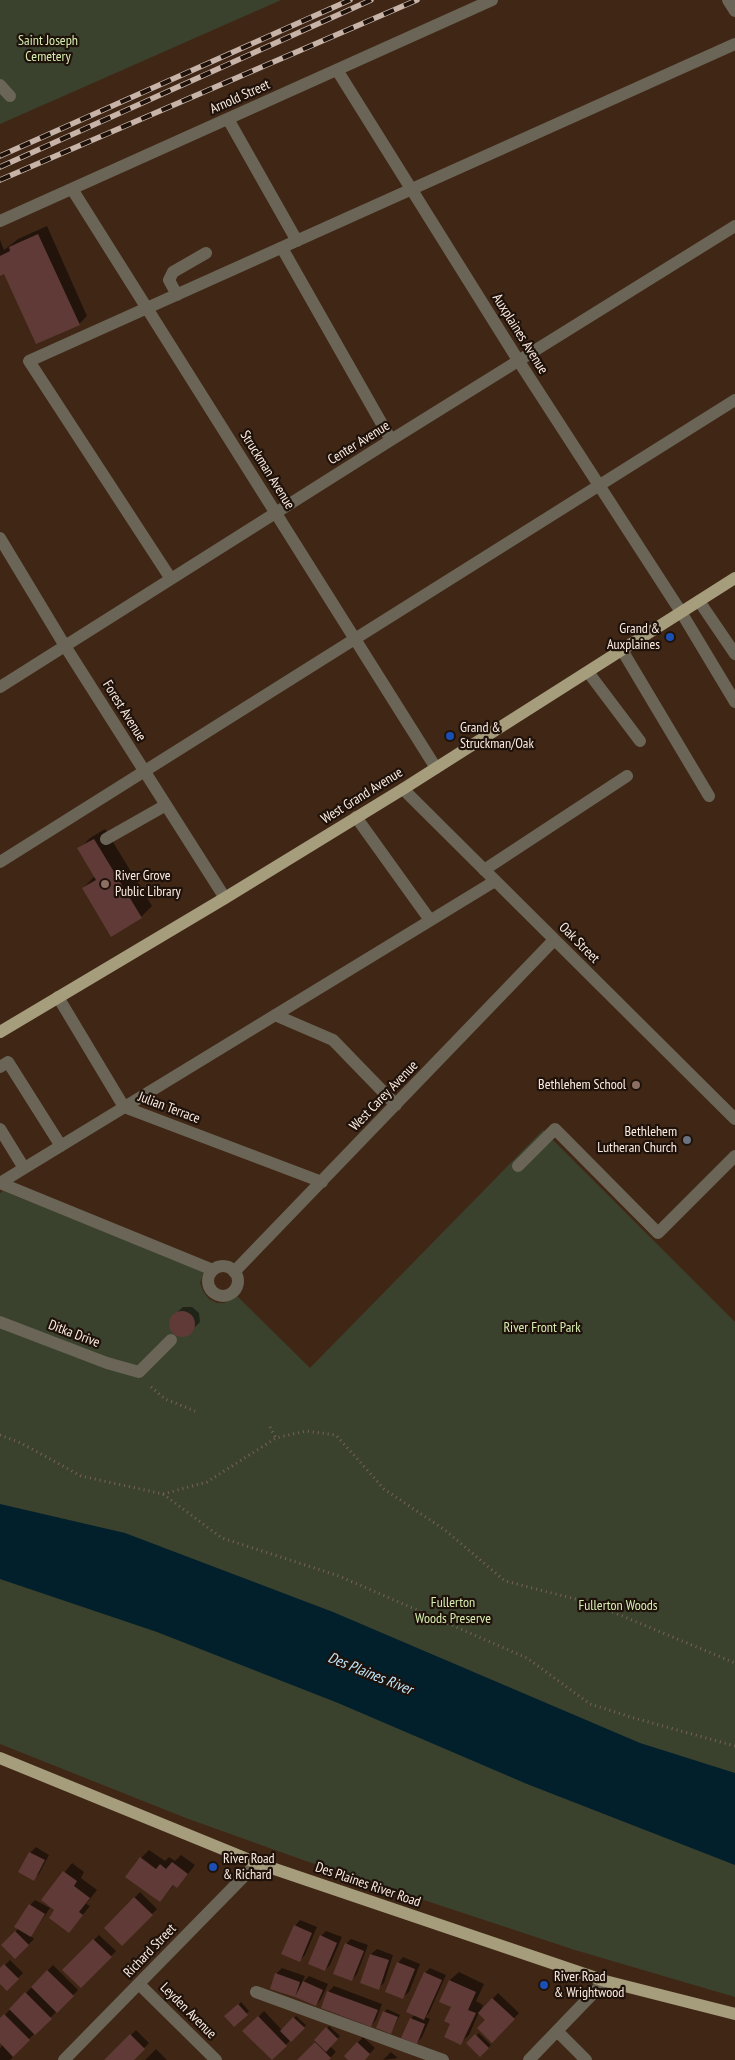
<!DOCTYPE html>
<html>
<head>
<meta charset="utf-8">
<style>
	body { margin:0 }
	canvas { display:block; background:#402615 }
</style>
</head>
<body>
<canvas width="735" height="2060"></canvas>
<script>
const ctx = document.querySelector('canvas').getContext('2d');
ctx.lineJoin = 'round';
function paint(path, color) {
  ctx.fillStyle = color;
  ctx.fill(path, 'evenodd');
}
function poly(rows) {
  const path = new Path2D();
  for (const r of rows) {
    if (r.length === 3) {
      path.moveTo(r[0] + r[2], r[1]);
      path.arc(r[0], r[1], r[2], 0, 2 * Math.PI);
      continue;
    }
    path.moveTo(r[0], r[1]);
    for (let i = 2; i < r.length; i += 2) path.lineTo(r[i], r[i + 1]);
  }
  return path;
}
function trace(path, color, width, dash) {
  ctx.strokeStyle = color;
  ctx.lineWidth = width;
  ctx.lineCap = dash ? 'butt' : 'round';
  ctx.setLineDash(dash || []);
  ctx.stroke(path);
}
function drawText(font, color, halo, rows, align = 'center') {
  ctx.font = font + ' "PT Sans Narrow",sans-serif';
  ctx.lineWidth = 4.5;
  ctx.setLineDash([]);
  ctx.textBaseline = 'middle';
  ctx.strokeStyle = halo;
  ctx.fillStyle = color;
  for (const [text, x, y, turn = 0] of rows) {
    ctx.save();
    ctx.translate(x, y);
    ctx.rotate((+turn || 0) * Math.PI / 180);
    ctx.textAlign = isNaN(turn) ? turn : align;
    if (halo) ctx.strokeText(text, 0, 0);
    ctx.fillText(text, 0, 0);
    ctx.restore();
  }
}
paint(poly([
	[0,0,281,0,0,124],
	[543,1130,735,1322,735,1997,575,1950,303,1860,186,1818,0,1744,0,1193,3,1191,204,1271,200,1283,203,1291,209,1299,217,1303,224,1303,237,1296,310,1368]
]), '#3a422e');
paint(poly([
	[0,1504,125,1533,333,1612,640,1743,735,1773,735,1865,527,1784,338,1703,157,1632,0,1579]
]), '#021f2c');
paint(poly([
	[47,226,87,316,79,324,5,273,0,275,0,240,4,250,18,239],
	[105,829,152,906,141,917,83,888,95,876,79,849,90,838],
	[183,1307,192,1307,199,1313,200,1322,187,1335,178,1334,171,1327,170,1319],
	[36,1847,49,1855,39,1874,33,1879,20,1872,30,1853],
	[149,1850,165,1861,169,1857,175,1861,181,1855,195,1865,185,1878,177,1886,174,1885,160,1901,141,1858],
	[72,1863,84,1872,81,1878,97,1890,86,1904,90,1906,69,1932,56,1910,43,1900],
	[140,1892,157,1909,122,1944,105,1928],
	[35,1900,50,1908,31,1936,34,1939,15,1958,2,1945,19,1928,30,1905],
	[300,1920,317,1927,305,1955,299,1961,295,1926],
	[326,1931,342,1937,330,1965,325,1970,321,1936],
	[99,1935,116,1951,81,1987,64,1970],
	[351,1939,368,1945,357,1974,352,1980,346,1944],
	[377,1949,393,1955,384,1983,378,1988,362,1982,371,1954],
	[403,1957,420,1964,409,1992,403,1997,398,1963],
	[10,1960,23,1973,7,1989,0,1982,0,1970],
	[53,1965,78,1990,12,2056,13,2057,10,2060,0,2060,0,2048,3,2045,0,2042,0,2020],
	[282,1968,305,1976,302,1983,309,1976,328,1984,321,1999,316,2005,299,1991,294,1996,276,1974],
	[430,1968,446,1975,429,2013,425,2017,430,2019,422,2037,417,2043,411,2019,415,2014,425,1973],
	[459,1972,484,1984,476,2001,483,2005,480,2012,498,1993,519,2013,492,2041,487,2020,479,2012,469,2035,460,2043,452,2023,453,2007,441,2001,450,1980],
	[334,1986,382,2004,376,2020,371,2026,322,2007,329,1991],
	[241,2002,249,2011,234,2025,226,2016],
	[387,2009,400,2015,391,2033,384,2012],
	[264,2011,282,2030,296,2016,306,2025,271,2059,244,2031],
	[329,2026,340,2036,330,2046,336,2052,328,2060,299,2060],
	[136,2030,149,2043,132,2060,106,2060],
	[479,2033,491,2045,480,2056,468,2043],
	[363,2037,375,2048,364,2060,350,2060,346,2056],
	[156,2049,167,2060,145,2060],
	[391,2052,398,2058,383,2060]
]), '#0007');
paint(poly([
	[38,234,80,325,36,344,4,274,0,276,0,256,10,251,9,247],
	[94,839,142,918,111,937,82,888,96,880,77,848],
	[182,1324,13],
	[29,1852,45,1860,34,1881,18,1872],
	[140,1857,156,1869,160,1864,166,1869,172,1862,188,1874,177,1888,173,1885,160,1902,125,1877],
	[63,1871,77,1881,74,1886,90,1898,79,1912,83,1915,69,1933,49,1918,54,1910,41,1900],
	[134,1897,153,1915,122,1946,104,1928],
	[29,1904,45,1914,31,1937,14,1927],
	[294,1925,312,1933,300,1962,281,1954],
	[15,1931,29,1945,15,1959,1,1945],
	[320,1935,337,1943,325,1971,308,1964],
	[93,1939,112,1957,81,1988,62,1970],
	[345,1943,364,1951,352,1981,333,1974],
	[370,1954,389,1960,379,1990,360,1983],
	[397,1962,415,1969,403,1999,385,1992],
	[4,1964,19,1979,7,1991,0,1984,0,1968],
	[47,1970,74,1996,57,2013,31,1987],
	[424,1972,442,1980,424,2020,406,2012],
	[275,1973,300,1982,295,1997,270,1989],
	[449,1980,476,1992,468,2010,476,2013,461,2045,444,2037,450,2024,444,2021,451,2007,439,2002],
	[303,1981,323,1990,316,2006,295,1997],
	[327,1991,378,2010,371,2027,321,2008],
	[25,1992,52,2019,35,2035,9,2009],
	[492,1998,515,2019,492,2043,477,2028,485,2020,478,2013],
	[238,2004,248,2015,234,2027,224,2016],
	[383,2011,398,2017,391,2034,376,2028],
	[4,2014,30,2040,13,2057,0,2043,0,2018],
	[258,2016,287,2046,272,2060,242,2031],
	[293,2017,305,2028,291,2042,280,2031],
	[410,2018,425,2024,417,2044,401,2038],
	[326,2027,338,2039,326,2052,314,2040],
	[130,2034,145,2049,134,2060,104,2060],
	[475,2034,489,2048,480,2057,466,2043],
	[315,2042,331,2058,329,2060,297,2060],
	[357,2042,370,2054,365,2060,348,2060,344,2056]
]), '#5f3a37');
trace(poly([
	[151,1387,165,1399,195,1411],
	[270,1427,276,1438],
	[0,1435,21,1443,81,1476,163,1494,207,1482,276,1438,306,1431,336,1435,384,1489,445,1530,505,1581,591,1603,735,1663],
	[163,1494,222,1538,339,1576,527,1658,590,1704,634,1718,735,1746]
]), '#7a6354', 3, [1, 4]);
trace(poly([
	[728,0,735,11],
	[337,70,518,360,681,612,735,702],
	[0,85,10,96],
	[228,119,297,241],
	[72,189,436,768],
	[0,221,492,0],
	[282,248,391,440],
	[177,295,169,280,173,272,206,253],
	[0,538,65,646,225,898],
	[171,579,29,361,735,44],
	[699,601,735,654],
	[622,650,709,796],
	[588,672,640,741],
	[0,687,391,440,735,226],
	[403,789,735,1119],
	[356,817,430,920],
	[106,839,166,805],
	[0,862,735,400],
	[484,870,627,776],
	[58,997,124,1107,322,1182],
	[275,1015,333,1040,396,1105],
	[0,1067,8,1062,61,1146],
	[0,1129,24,1168],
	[518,1166,555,1129,658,1233,735,1156],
	[0,1183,495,881],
	[0,1183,213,1270],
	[223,1281,15],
	[234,1272,554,940],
	[0,1322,107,1363,139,1372,171,1340],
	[139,1984,216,2060],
	[256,1992,443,2060],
	[557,2031,586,2060],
	[64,2060,257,1863],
	[529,2060,605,1981]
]), '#6a6556', 12);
trace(poly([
	[0,1032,225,898,403,789,735,578],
	[0,1758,257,1863,605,1981,735,2014]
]), '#a69d7d', 12);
const rail = poly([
	[0,156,350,0],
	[0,167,371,0],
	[0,180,417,0]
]);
trace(rail, '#c7b3a7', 5.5);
trace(rail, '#1e120b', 4, [11]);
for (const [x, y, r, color] of [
	[670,637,5,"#1a4fb4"],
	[450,736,5,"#1a4fb4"],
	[105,884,5,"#8d6e63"],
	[636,1085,5,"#8d6e63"],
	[687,1140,5,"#6b7280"],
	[213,1867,5,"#1a4fb4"],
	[544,1985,5,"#1a4fb4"]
]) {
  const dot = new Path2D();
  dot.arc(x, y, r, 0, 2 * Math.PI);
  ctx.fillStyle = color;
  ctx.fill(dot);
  trace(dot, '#1e120b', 2);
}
drawText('14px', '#d6edb0', '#1e120b', [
	["Saint Joseph",48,41],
	["Cemetery",48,57],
	["River Front Park",542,1328],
	["Fullerton",453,1603],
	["Woods Preserve",453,1619],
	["Fullerton Woods",618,1606]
]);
drawText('14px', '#fcebe0', '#1e120b', [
	["Arnold Street",240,97,-24],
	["Auxplaines Avenue",520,334,58],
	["Center Avenue",359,443,-32],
	["Struckman Avenue",267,470,58],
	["Forest Avenue",124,711,58],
	["West Grand Avenue",362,796,-32],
	["Oak Street",579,943,45],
	["West Carey Avenue",384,1096,-46],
	["Julian Terrace",169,1108,21],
	["Ditka Drive",74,1334,21],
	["Des Plaines River Road",368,1885,19],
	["Richard Street",150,1951,-46],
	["Leyden Avenue",188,2011,45]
]);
drawText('14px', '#fcebe0', '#1e120b', [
	["Grand &",660,629,"right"],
	["Auxplaines",660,645,"right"],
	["Grand &",460,728],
	["Struckman/Oak",460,744],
	["River Grove",115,876],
	["Public Library",115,892],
	["Bethlehem School",626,1085,"right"],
	["Bethlehem",677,1132,"right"],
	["Lutheran Church",677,1148,"right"],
	["River Road",223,1859],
	["& Richard",223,1875],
	["River Road",554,1977],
	["& Wrightwood",554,1993]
], 'left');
drawText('italic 15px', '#bfe6fb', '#1e120b', [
	["Des Plaines River",370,1674,22]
]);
</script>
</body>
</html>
